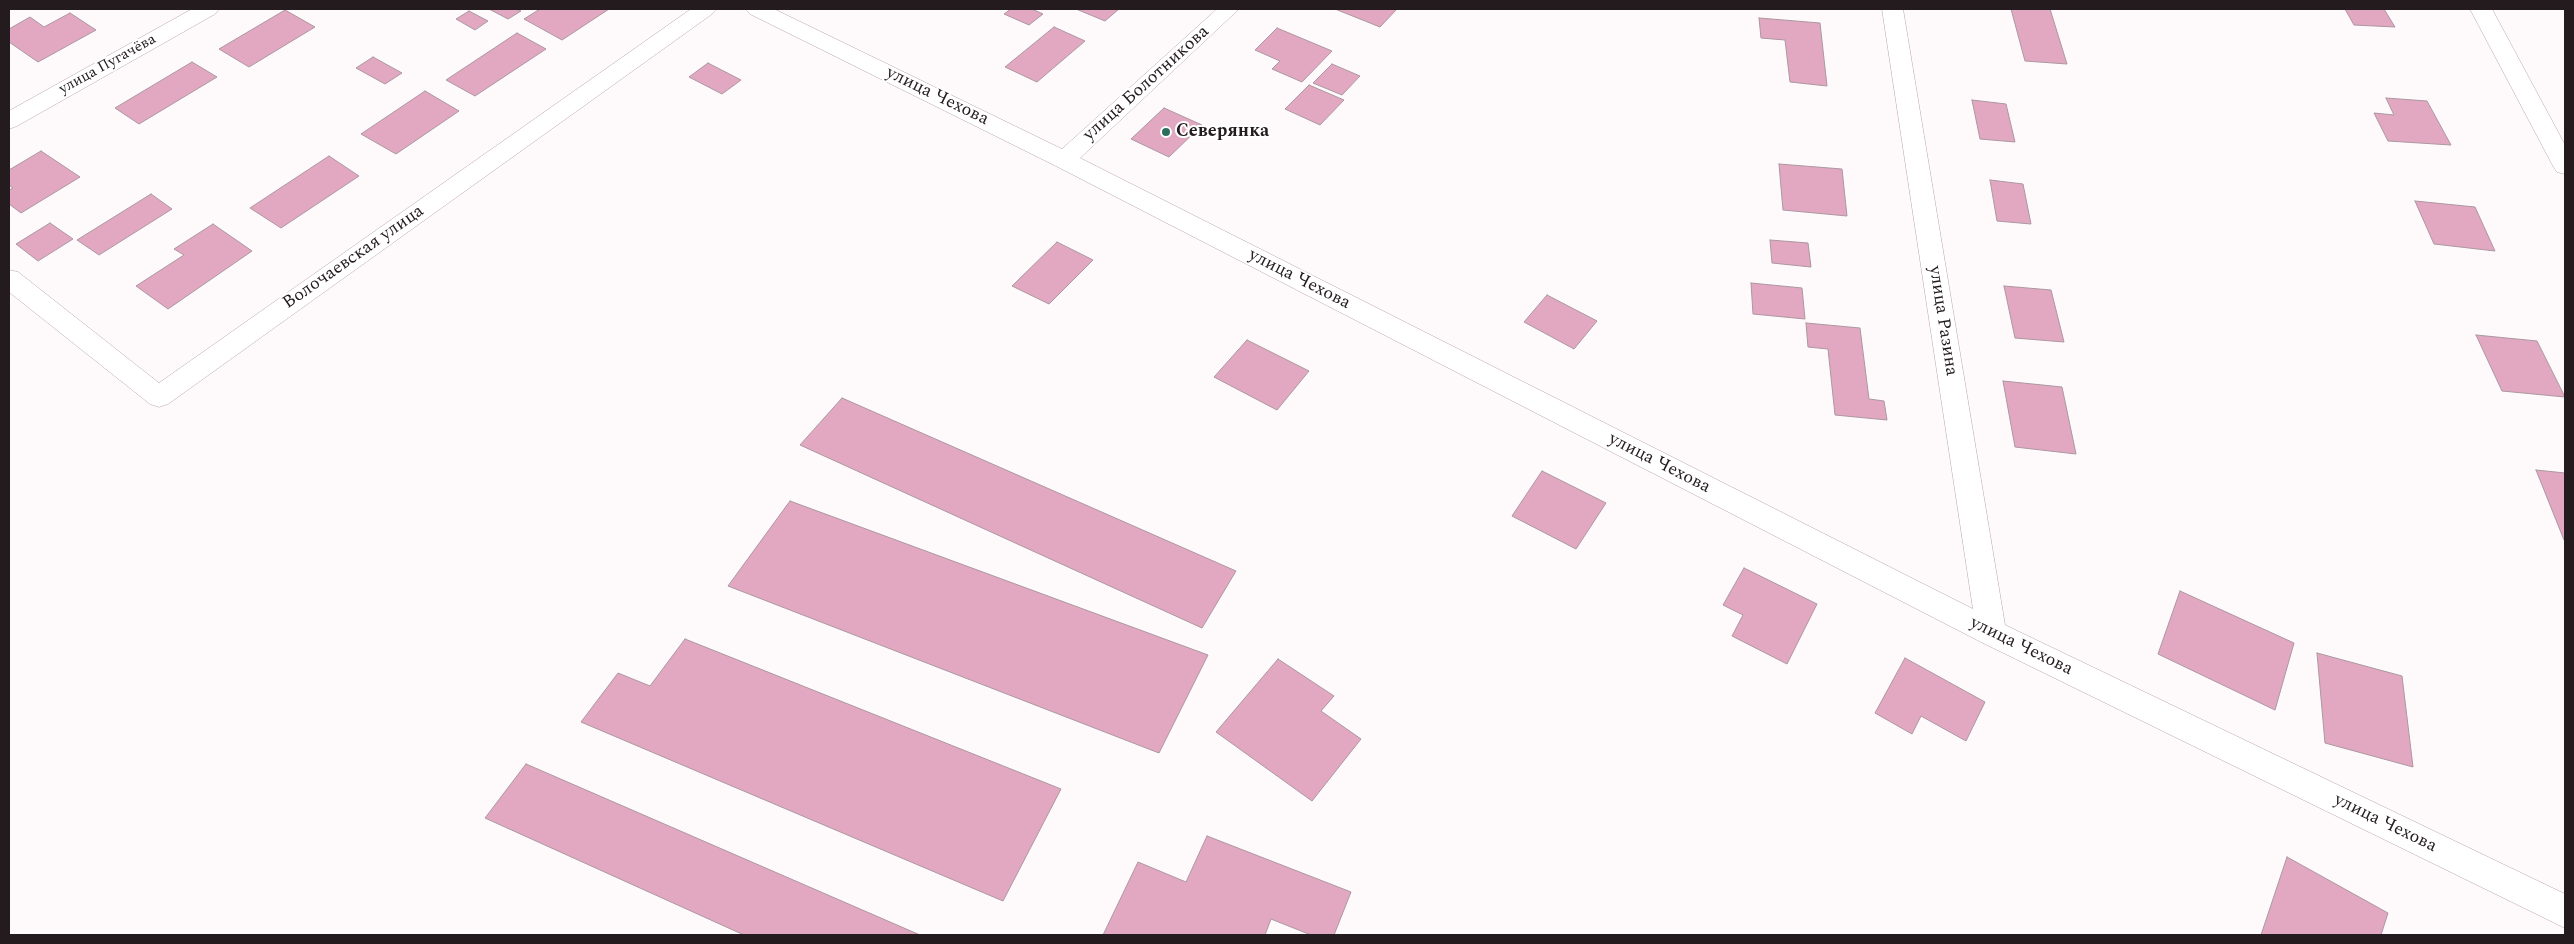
<!DOCTYPE html>
<html>
<head>
<meta charset="utf-8">
<style>
	body { margin:0 }
	#map { position:relative; width:2574px; height:944px; overflow:hidden; background:#fef9fb; font-family:Spectral,serif }
	canvas { display:block }
	.frame { position:absolute; inset:0; border:10px solid #231b1e; pointer-events:none }
</style>
</head>
<body>
<div id="map">
<canvas width="2574" height="944"></canvas>
<div class="frame"></div>
</div>
<script>
const ctx = document.querySelector('canvas').getContext('2d');
ctx.lineJoin = 'round';
function paint(path, color) {
  ctx.fillStyle = color;
  ctx.fill(path, 'evenodd');
}
function poly(rows) {
  const path = new Path2D();
  for (const r of rows) {
    path.moveTo(r[0], r[1]);
    for (let i = 2; i < r.length; i += 2) path.lineTo(r[i], r[i + 1]);
  }
  return path;
}
function trace(path, color, width, dash) {
  ctx.strokeStyle = color;
  ctx.lineWidth = width;
  ctx.lineCap = dash ? 'butt' : 'round';
  ctx.setLineDash(dash || []);
  ctx.stroke(path);
}
function drawText(font, color, halo, rows, align = 'center') {
  ctx.font = font + ' Spectral,serif';
  ctx.lineWidth = 4;
  ctx.setLineDash([]);
  ctx.textBaseline = 'middle';
  ctx.strokeStyle = halo;
  ctx.fillStyle = color;
  for (const [text, x, y, turn = 0] of rows) {
    ctx.save();
    ctx.translate(x, y);
    ctx.rotate((+turn || 0) * Math.PI / 180);
    ctx.textAlign = isNaN(turn) ? turn : align;
    if (halo) ctx.strokeText(text, 0, 0);
    ctx.fillText(text, 0, 0);
    ctx.restore();
  }
}
const building = poly([
	[489,9,516,9,521,11,508,19,489,9],
	[540,9,609,9,562,40,524,19,540,9],
	[1011,9,1032,9,1043,14,1029,25,1004,14,1011,9],
	[1076,9,1119,9,1105,21,1076,9],
	[1335,9,1397,9,1380,27,1335,9],
	[2011,9,2050,9,2067,64,2025,61,2011,9],
	[2345,9,2384,9,2395,27,2354,25,2345,9],
	[285,10,315,27,249,67,219,49,285,10],
	[469,11,488,21,475,30,456,19,469,11],
	[70,13,96,30,38,62,9,42,9,29,30,17,44,27,70,13],
	[1759,18,1820,23,1827,86,1790,82,1785,40,1761,38,1759,18],
	[1054,27,1085,41,1037,82,1005,67,1054,27],
	[1277,28,1332,51,1302,82,1272,69,1280,61,1255,50,1277,28],
	[517,33,546,49,475,96,446,80,517,33],
	[373,57,402,73,385,84,356,68,373,57],
	[192,62,217,77,139,124,115,108,192,62],
	[708,63,741,80,722,94,689,77,708,63],
	[1332,64,1360,76,1342,95,1313,83,1332,64],
	[1309,85,1344,100,1320,125,1285,109,1309,85],
	[425,91,459,111,396,154,361,134,425,91],
	[2386,98,2427,101,2451,145,2388,141,2374,113,2394,115,2386,98],
	[1972,100,2006,104,2015,142,1980,139,1972,100],
	[1164,108,1202,125,1169,157,1131,139,1164,108],
	[41,151,80,177,21,213,9,204,9,190,13,188,9,185,9,170,41,151],
	[329,156,359,176,281,228,250,208,329,156],
	[1779,164,1842,169,1847,216,1783,210,1779,164],
	[1990,180,2023,184,2031,224,1997,221,1990,180],
	[151,194,172,209,99,255,77,240,151,194],
	[2415,201,2475,207,2495,251,2434,244,2415,201],
	[50,223,73,239,38,261,16,244,50,223],
	[213,224,252,251,168,309,136,286,184,255,174,249,213,224],
	[1770,240,1808,243,1811,267,1772,263,1770,240],
	[1057,242,1093,260,1049,304,1012,286,1057,242],
	[1751,283,1802,288,1805,319,1753,314,1751,283],
	[2004,286,2051,290,2064,342,2015,338,2004,286],
	[1547,295,1597,321,1574,349,1524,322,1547,295],
	[1806,323,1860,328,1869,399,1884,401,1887,420,1835,415,1828,349,1808,347,1806,323],
	[2476,335,2537,341,2565,397,2502,391,2476,335],
	[1247,340,1309,371,1277,410,1214,377,1247,340],
	[2003,381,2062,387,2076,454,2015,447,2003,381],
	[842,398,1236,571,1202,628,800,445,842,398],
	[2536,470,2565,473,2565,540,2564,540,2536,470],
	[1542,471,1606,503,1576,549,1512,516,1542,471],
	[790,501,1208,655,1159,753,728,586,790,501],
	[1744,568,1817,604,1787,664,1732,636,1743,615,1723,605,1744,568],
	[2180,591,2294,643,2275,710,2158,654,2180,591],
	[685,639,1061,789,1003,901,581,722,618,673,650,686,685,639],
	[2317,653,2402,676,2413,767,2325,743,2317,653],
	[1905,658,1985,702,1966,741,1921,716,1912,734,1875,713,1905,658],
	[1278,659,1334,696,1321,711,1361,739,1312,801,1216,732,1278,659],
	[526,764,920,935,744,935,485,818,526,764],
	[1207,836,1351,892,1334,935,1311,935,1271,919,1265,935,1103,935,1138,862,1186,882,1207,836],
	[2287,857,2388,913,2381,935,2261,935,2287,857]
]);
paint(building, '#e2a8c2');
trace(building, '#ab979f', 1);
const minor = poly([
	[192,9,219,9,215,14,17,126,9,129,9,111,192,9],
	[691,9,716,9,712,14,168,404,159,407,150,404,9,292,9,270,18,272,159,383,691,9],
	[746,9,774,9,1062,149,1217,9,1239,9,1080,158,1973,609,1882,9,1903,9,2005,625,2565,894,2565,928,1981,642,1056,166,750,14,746,9]
]);
const major = poly([
	[2470,9,2492,9,2565,145,2565,174,2557,172,2553,166,2470,9]
]);
trace(minor, '#baa5ae', 1);
trace(major, '#baa5ae', 1);
paint(minor, '#fff');
paint(major, '#fff');
for (const [x, y, r, color] of [
	[1166,132,5,"#2c6e5d"]
]) {
  const dot = new Path2D();
  dot.arc(x, y, r, 0, 2 * Math.PI);
  ctx.fillStyle = color;
  ctx.fill(dot);
  trace(dot, '#fff', 2);
}
drawText('15px', '#231b1e', '#fff', [
	["улица Пугачёва",108,65,-29]
]);
drawText('18px', '#231b1e', '#fff', [
	["улица Болотникова",1147,84,-42],
	["улица Чехова",937,97,26],
	["Волочаевская улица",354,258,-35],
	["улица Чехова",1299,280,27],
	["улица Разина",1942,321,81],
	["улица Чехова",1659,464,27],
	["улица Чехова",2021,647,26],
	["улица Чехова",2385,824,26]
]);
drawText('bold 18px', '#231b1e', '#fff', [
	["Северянка",1176,132]
], 'left');
</script>
</body>
</html>
